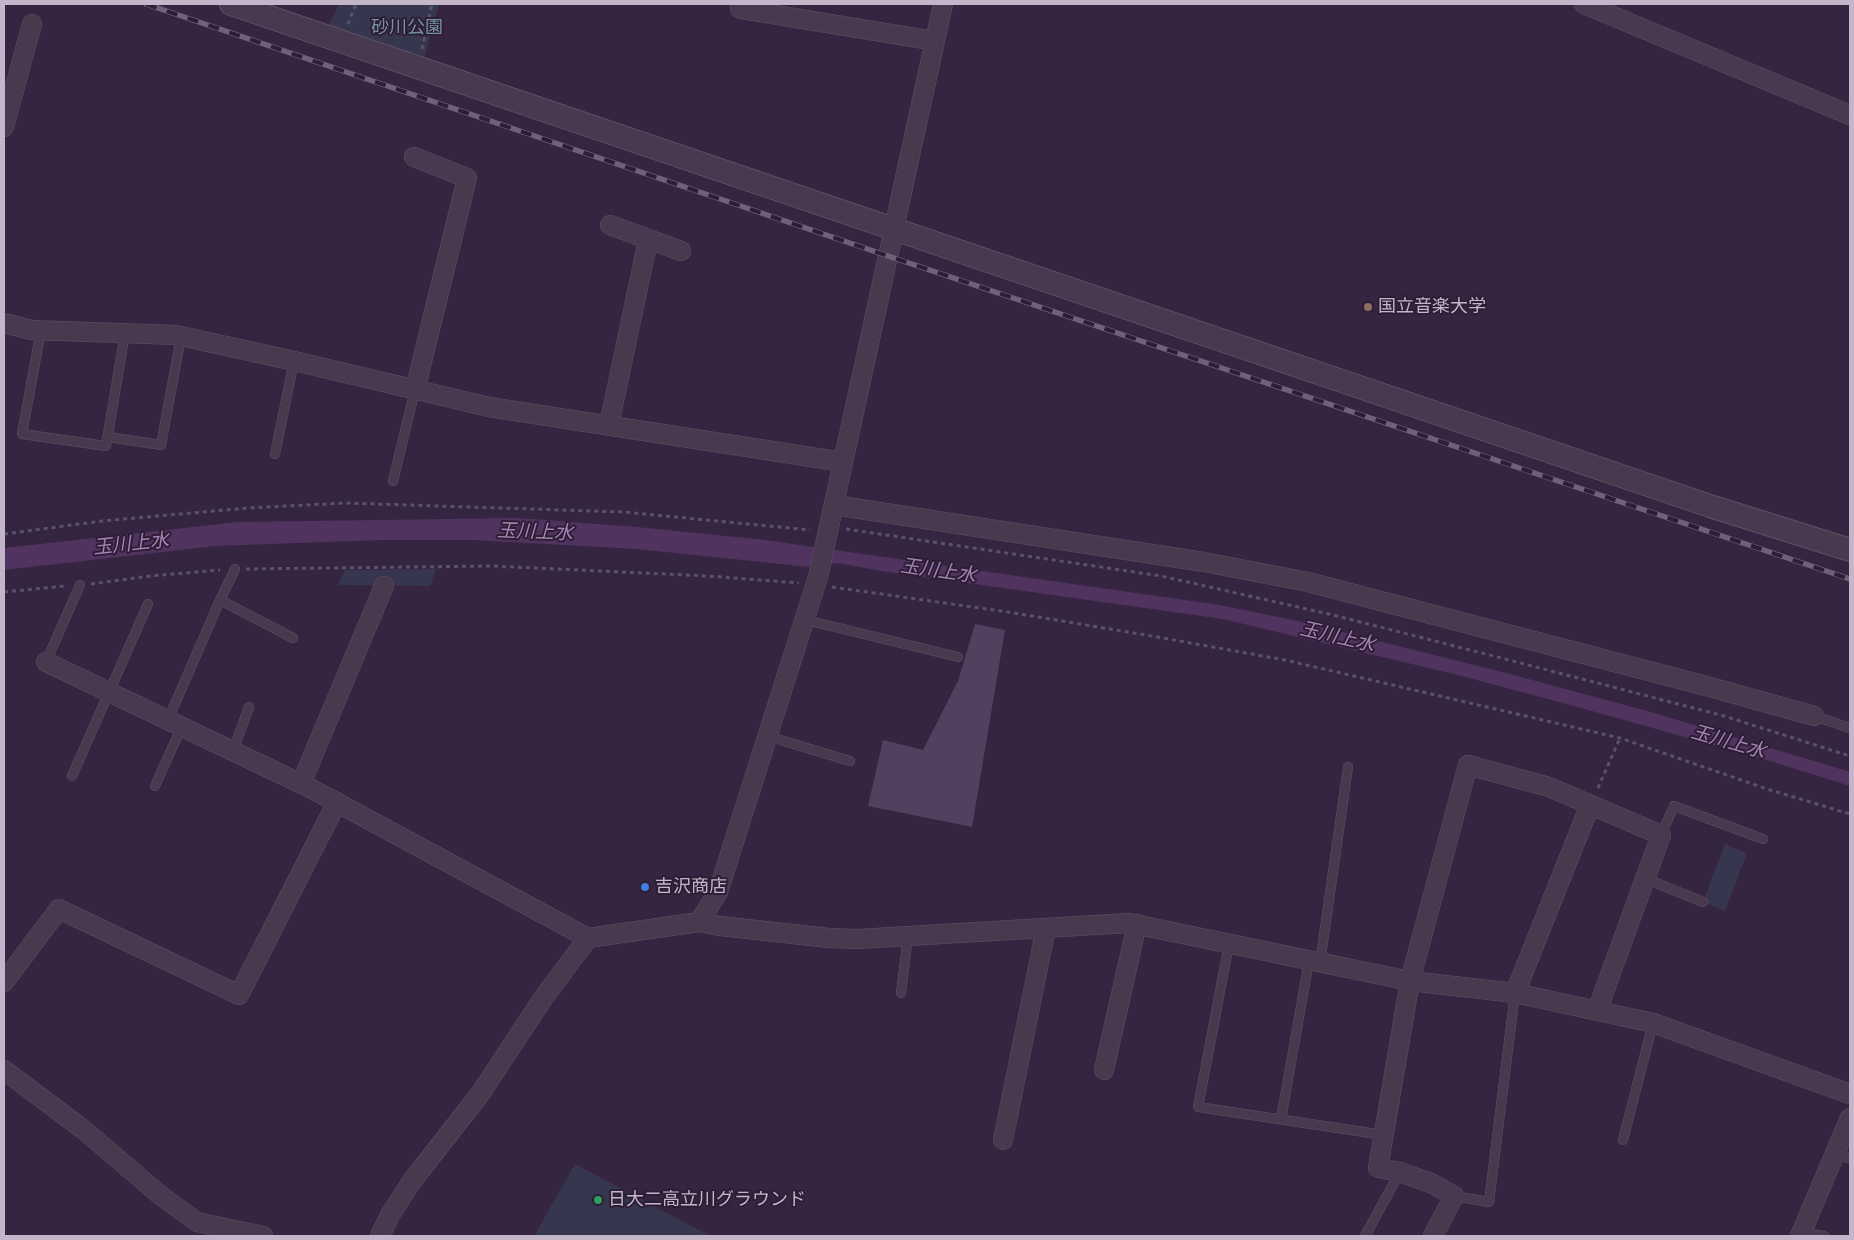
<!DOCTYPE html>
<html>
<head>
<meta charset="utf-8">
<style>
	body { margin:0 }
	#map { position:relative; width:1854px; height:1240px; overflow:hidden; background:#362540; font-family:Roboto,sans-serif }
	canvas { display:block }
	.frame { position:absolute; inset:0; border:5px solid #c4b5ca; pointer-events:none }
</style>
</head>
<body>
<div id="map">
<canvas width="1854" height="1240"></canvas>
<div class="frame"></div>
</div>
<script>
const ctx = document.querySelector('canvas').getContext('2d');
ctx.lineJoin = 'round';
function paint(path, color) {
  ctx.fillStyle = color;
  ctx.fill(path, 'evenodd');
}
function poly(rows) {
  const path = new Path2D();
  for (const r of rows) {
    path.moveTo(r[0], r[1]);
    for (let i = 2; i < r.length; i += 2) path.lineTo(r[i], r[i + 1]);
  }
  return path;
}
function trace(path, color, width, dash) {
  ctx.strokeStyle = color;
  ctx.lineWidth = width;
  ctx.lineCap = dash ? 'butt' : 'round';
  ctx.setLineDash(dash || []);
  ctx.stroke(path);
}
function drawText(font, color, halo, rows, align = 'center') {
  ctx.font = font + ' Roboto,"Noto Sans JP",sans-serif';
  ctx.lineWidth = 4;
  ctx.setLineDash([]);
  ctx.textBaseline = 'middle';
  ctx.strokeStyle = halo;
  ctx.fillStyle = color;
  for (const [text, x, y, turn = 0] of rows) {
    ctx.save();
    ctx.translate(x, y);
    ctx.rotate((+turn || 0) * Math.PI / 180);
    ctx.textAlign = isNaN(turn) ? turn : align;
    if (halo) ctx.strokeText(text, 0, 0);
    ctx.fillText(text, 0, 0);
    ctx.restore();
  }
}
paint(poly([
	[339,4,439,4,424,59,327,28],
	[436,569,430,586,338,585,345,570],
	[1725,844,1747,853,1725,911,1703,902],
	[575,1164,710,1236,534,1236]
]), '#36374f');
paint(poly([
	[518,518,637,527,765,540,1220,605,1302,622,1510,674,1658,714,1850,772,1850,786,1770,761,1585,709,1458,675,1223,619,882,571,837,563,809,567,637,549,473,540,381,540,215,546,4,570,4,548,238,522]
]), '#513360');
paint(poly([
	[975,624,1005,630,972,827,868,806,883,740,923,750,958,681]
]), '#533f5e');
const service = poly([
	[41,330,22,434,106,446,125,333],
	[108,437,161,445,181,337],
	[275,454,294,361],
	[393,481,415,390],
	[220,600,235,569],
	[806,620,958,657],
	[46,662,80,585],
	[1814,716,1850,728],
	[168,720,220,600,293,638],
	[767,736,850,761],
	[233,751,249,707],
	[72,776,148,604],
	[155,786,182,726],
	[1661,835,1674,806,1763,839],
	[1644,878,1703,902],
	[1229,944,1198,1107,1384,1135],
	[1320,963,1348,767],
	[901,993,908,936],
	[1281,1119,1309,961],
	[1623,1140,1653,1023],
	[1834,1155,1850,1158],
	[1454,1196,1489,1202,1515,993],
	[1802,1232,1824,1236],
	[1365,1236,1400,1172]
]);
const minor = poly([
	[741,4,740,9,935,41],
	[1584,4,1850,115],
	[4,127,32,24],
	[414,157,467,178,415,390],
	[610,225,681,251],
	[4,323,31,330,176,335,294,361,489,407,843,462],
	[609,425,648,240],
	[834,505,1204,562,1308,582,1710,687,1814,716],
	[46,662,310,788,588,938,699,922,720,926,829,938,858,939,1129,923,1410,981,1515,993,1653,1023,1850,1094],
	[301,784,384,586],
	[699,922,718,892,818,577,943,4],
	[4,982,59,909,239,995,337,802],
	[1515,993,1590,805],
	[4,1070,84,1130,160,1195,197,1222,263,1236],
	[1104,1070,1137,924],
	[1003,1140,1046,928],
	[380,1236,390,1215,412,1181,480,1094,544,997,588,938],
	[1433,1236,1454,1196,1433,1184,1400,1172,1378,1168,1410,981,1468,765,1549,787,1661,835,1597,1011],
	[1800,1236,1850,1118]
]);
const tertiary = poly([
	[231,4,1710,506,1850,550]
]);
trace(service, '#605167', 10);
trace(minor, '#605167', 20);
trace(tertiary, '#605167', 24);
trace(poly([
	[348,24,356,4],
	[422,49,432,4],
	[846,529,1161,576,1333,615,1513,661,1724,716,1850,756],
	[4,534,102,521,248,508,345,503,624,512,810,530],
	[246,569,492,566,708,576,799,583],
	[91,584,150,576,220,570],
	[832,587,1008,612,1146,635,1285,660,1620,738,1767,789,1850,814],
	[4,592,65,586],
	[1598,788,1620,738]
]), '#58536a', 3, [4, 4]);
trace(service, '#48394f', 9);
trace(minor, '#48394f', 19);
trace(tertiary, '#48394f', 22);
const rail = poly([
	[146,4,888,256,1850,579]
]);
trace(rail, '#72607b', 5.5);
trace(rail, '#2d1e35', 4, [11]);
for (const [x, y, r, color] of [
	[1368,307,5,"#8d6e63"],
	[645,887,5,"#3f7fe0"],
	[598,1200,5,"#2e9e5b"]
]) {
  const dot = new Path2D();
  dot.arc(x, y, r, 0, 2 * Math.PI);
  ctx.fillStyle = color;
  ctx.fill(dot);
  trace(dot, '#2d1e35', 2);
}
drawText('18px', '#7393a0', '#2d1e35', [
	["砂川公園",407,28]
]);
drawText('18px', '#c4b5ca', '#2d1e35', [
	["国立音楽大学",1378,307],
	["吉沢商店",655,887],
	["日大二高立川グラウンド",608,1200]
], 'left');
drawText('italic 19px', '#a584b6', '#2d1e35', [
	["玉川上水",535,533,2],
	["玉川上水",131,545,-6],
	["玉川上水",938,572,8],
	["玉川上水",1337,638,13],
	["玉川上水",1728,743,16]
]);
</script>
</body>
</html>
